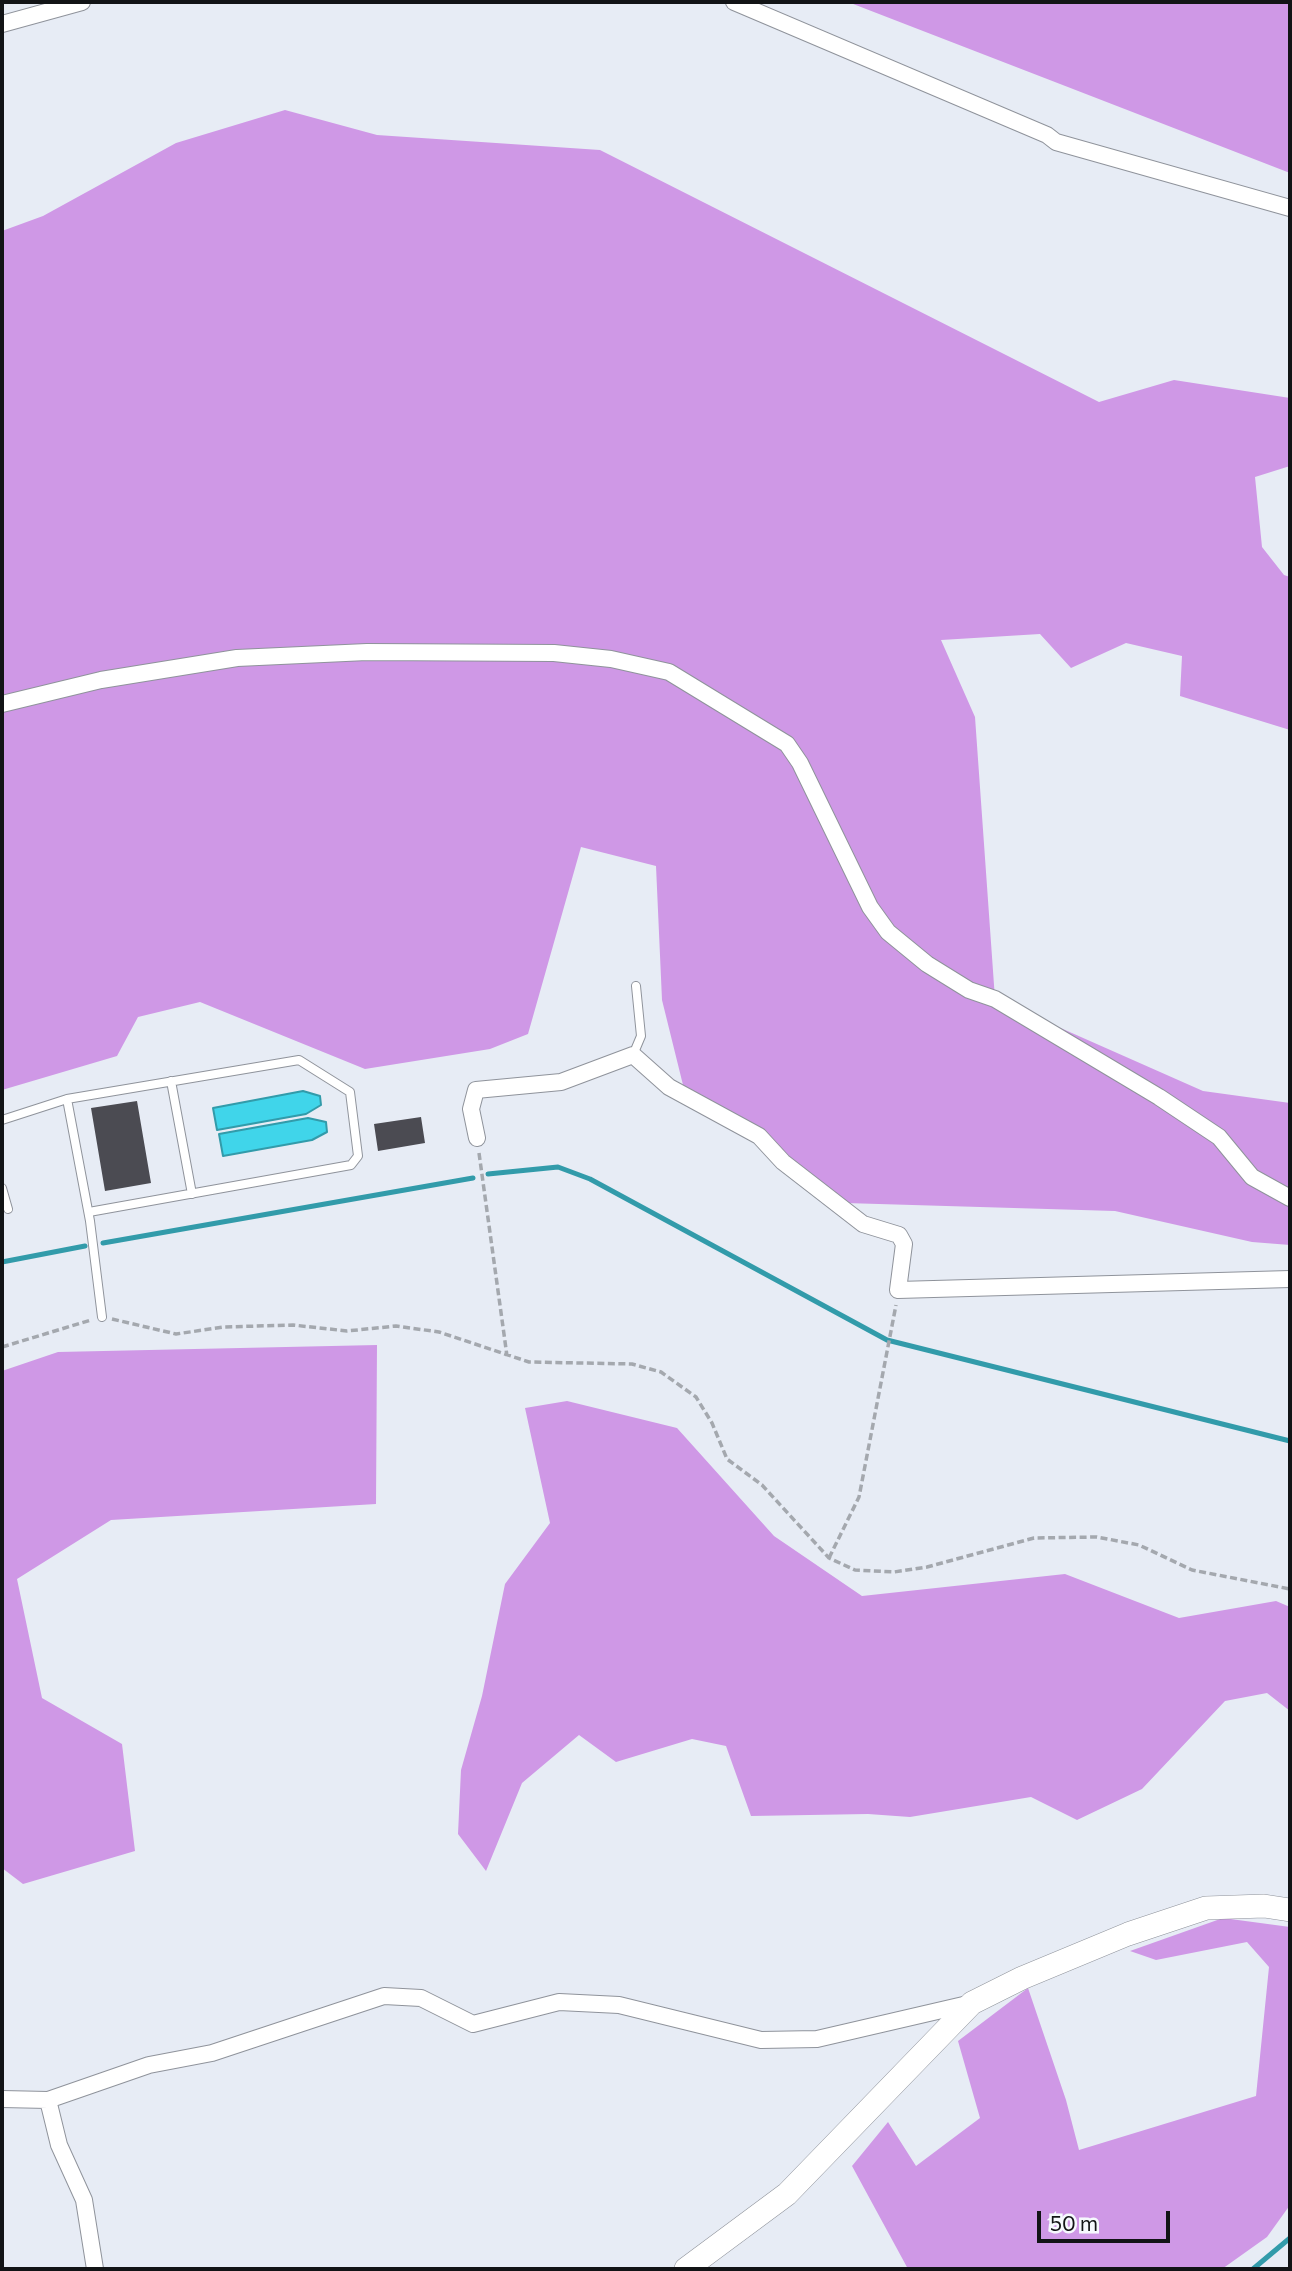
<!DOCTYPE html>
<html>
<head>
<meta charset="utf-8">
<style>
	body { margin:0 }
	#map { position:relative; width:1292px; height:2271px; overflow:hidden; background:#e7ecf5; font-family:Commissioner,sans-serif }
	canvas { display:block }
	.frame { position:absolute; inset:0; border:4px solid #121416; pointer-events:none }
	.scale { position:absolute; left:1037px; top:2211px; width:133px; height:32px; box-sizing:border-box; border:4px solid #121416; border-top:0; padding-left:9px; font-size:21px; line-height:24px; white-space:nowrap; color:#121416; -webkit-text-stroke:5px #f6f9fe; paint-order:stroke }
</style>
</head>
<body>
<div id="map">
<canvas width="1292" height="2271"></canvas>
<div class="frame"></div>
<div class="scale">50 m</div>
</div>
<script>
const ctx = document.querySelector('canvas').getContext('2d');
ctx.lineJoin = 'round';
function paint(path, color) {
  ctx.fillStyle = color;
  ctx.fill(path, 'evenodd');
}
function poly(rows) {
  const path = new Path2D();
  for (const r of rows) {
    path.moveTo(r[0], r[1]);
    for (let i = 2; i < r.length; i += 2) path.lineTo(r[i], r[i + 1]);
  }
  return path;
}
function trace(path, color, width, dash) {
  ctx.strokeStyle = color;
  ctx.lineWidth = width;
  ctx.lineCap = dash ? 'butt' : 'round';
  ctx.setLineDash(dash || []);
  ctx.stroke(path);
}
paint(poly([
	[848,2,1290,2,1290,173,1073,89],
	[285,110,377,135,600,150,1099,402,1174,380,1290,398,1290,466,1255,477,1262,547,1284,575,1290,577,1290,730,1180,696,1182,656,1126,643,1071,668,1040,634,941,640,975,717,995,999,1203,1091,1290,1103,1290,1245,1252,1242,1115,1211,845,1203,752,1126,684,1089,662,1000,656,866,581,847,528,1034,490,1049,365,1069,200,1002,138,1017,117,1056,2,1090,2,231,43,216,176,143],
	[377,1345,376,1504,111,1520,17,1579,42,1698,122,1744,135,1851,23,1884,2,1868,2,1371,58,1352],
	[567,1401,677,1428,774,1536,862,1596,1065,1574,1179,1618,1276,1601,1290,1607,1290,1711,1267,1693,1225,1701,1142,1789,1077,1820,1031,1797,910,1817,868,1814,751,1816,726,1746,692,1739,616,1762,579,1735,522,1783,486,1871,458,1834,461,1770,482,1696,505,1584,550,1523,525,1408],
	[1223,1918,1290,1927,1290,2205,1267,2237,1222,2269,908,2269,852,2166,888,2122,916,2166,980,2118,958,2041,1028,1988,1066,2100,1079,2150,1256,2096,1269,1967,1247,1942,1156,1960,1130,1951]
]), '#cf98e6');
const water = poly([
	[303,1091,320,1096,321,1105,306,1114,217,1130,213,1108,303,1091],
	[308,1118,326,1122,327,1132,312,1140,223,1156,219,1134,308,1118]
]);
paint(water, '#40d5ea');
trace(water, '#329baa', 2);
trace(poly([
	[488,1174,558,1167,590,1179,887,1340,1290,1441],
	[103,1243,473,1178],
	[2,1262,85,1246],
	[1253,2269,1290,2238]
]), '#329baa', 5);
paint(poly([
	[137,1101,151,1183,105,1191,91,1108],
	[421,1117,425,1143,378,1151,374,1124]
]), '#4b4b52');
const lane = poly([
	[633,1055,641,1036,636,986],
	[171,1081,192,1194],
	[67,1099,90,1221,102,1317],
	[2,1120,67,1099,299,1060,350,1092,358,1156,351,1165,89,1212],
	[2,1188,8,1209]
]);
const street = poly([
	[734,2,1047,135,1056,142,1290,208],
	[2,24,82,2],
	[2,704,101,680,237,658,367,652,554,653,611,659,669,672,787,744,800,763,870,907,888,932,927,964,969,990,995,999,1159,1097,1219,1137,1252,1177,1290,1198],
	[477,1138,471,1109,476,1090,561,1082,633,1055,669,1087,759,1136,783,1162,863,1224,899,1235,904,1244,898,1290,1290,1279],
	[2,2099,48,2100,149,2065,212,2053,384,1996,421,1998,473,2024,559,2002,619,2005,761,2040,817,2039,972,2003],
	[48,2100,59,2145,84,2200,95,2269]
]);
const secondary = poly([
	[686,2269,787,2194,972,2003,1022,1978,1128,1934,1206,1908,1264,1906,1290,1910]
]);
trace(lane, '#8f939b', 10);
trace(street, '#8f939b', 18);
trace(secondary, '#8f939b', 24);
trace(poly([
	[479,1153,507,1356],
	[112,1319,176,1334,224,1327,293,1325,347,1331,396,1326,439,1332,529,1362,632,1364,661,1372,696,1397,712,1423,727,1459,762,1485,829,1558,855,1570,894,1572,927,1567,1034,1538,1097,1537,1139,1545,1192,1570,1290,1589],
	[2,1347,91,1320],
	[829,1558,859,1497,896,1305]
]), '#a4a8ae', 3.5, [7, 3.5]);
trace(lane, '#fff', 8);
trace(street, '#fff', 16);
trace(secondary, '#fff', 23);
</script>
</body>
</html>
